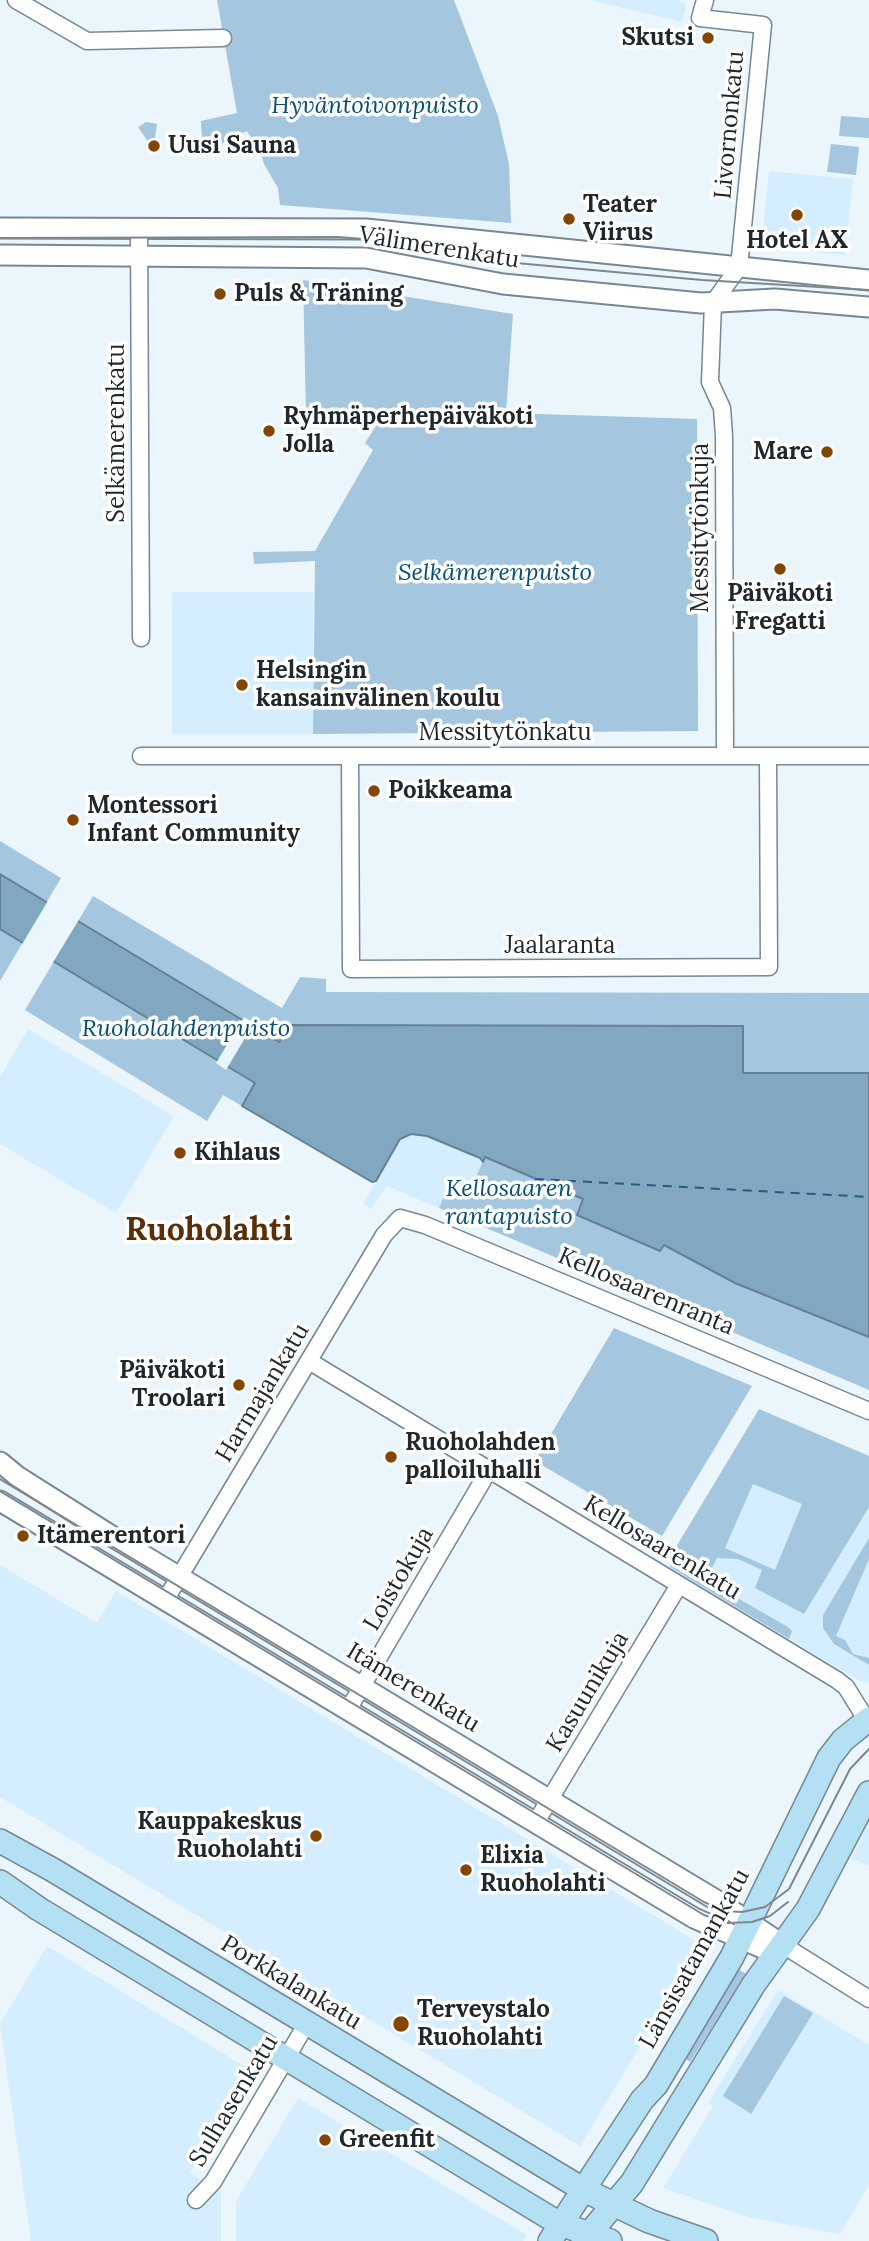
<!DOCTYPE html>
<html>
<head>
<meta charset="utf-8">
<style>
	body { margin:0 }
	canvas { display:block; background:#eaf5fc }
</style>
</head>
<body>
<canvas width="869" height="2241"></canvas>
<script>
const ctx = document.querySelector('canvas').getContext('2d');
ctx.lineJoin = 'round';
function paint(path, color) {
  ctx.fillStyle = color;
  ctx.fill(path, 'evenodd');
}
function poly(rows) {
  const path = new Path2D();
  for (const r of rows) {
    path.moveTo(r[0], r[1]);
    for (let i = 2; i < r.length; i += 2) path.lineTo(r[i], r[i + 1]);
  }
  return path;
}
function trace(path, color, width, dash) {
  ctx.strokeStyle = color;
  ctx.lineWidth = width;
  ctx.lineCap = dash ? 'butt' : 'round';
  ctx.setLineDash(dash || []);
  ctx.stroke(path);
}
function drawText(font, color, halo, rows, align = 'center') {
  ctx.font = font + ' Lora,serif';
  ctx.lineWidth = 7;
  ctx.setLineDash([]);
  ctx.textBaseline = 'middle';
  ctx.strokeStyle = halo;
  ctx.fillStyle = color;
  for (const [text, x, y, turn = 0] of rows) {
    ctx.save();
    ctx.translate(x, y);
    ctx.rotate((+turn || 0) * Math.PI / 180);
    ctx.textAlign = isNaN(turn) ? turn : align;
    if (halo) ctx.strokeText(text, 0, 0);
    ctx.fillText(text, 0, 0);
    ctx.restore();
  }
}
paint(poly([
	[590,0,677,0,686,5,682,22],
	[769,171,853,179,845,255,772,248,762,238],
	[172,592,313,592,313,734,172,734],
	[28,1029,174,1116,116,1213,0,1144,0,1077],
	[410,1134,427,1136,480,1158,483,1162,471,1189,455,1187,444,1196,439,1208,387,1186,371,1209,363,1204,397,1146,395,1143],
	[759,1409,869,1456,869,1683,858,1680,684,1576],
	[0,1565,97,1623,116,1591,701,1944,580,2146,0,1797],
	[869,1819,869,1865,852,1859],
	[47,1946,252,2071,190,2173,221,2192,221,2241,31,2241,0,2024],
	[778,1990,869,2045,869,2185,840,2234,752,2218,663,2188,713,2106,708,2103],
	[298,2098,527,2235,523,2241,236,2241,236,2201]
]), '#d4eeff');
paint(poly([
	[217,0,454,0,498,116,509,164,511,223,280,205,278,188,264,164,256,138,252,139,247,131,221,144,202,137,201,121,237,113],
	[841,116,869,118,869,138,839,136],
	[146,122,157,124,154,144,151,146,138,127],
	[831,144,859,147,856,175,827,172],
	[303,280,513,314,506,413,697,419,698,731,313,734,315,561,254,564,253,552,315,551,373,450,365,443,384,413,306,413],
	[0,841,61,878,0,981],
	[93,896,282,1008,300,977,326,979,326,992,869,993,869,1073,743,1073,742,1026,290,1025,242,1106,223,1095,207,1121,25,1010],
	[485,1157,583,1199,577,1214,660,1250,663,1244,735,1283,869,1337,869,1390,439,1208,444,1196,455,1187,471,1188],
	[614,1328,752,1386,662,1536,535,1461],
	[759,1409,869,1456,869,1507,804,1614,755,1588,762,1570,738,1559,717,1558,706,1580,788,1627,792,1631,789,1639,670,1567,673,1552],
	[753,1484,802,1504,775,1570,725,1548],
	[869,1538,869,1559,836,1636,845,1640,853,1654,869,1658,869,1665,834,1644,823,1628,823,1615],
	[737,1968,746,1974,690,2062,684,2058],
	[784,1996,813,2013,751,2114,723,2096]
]), '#a4c7df');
const water = poly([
	[0,874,279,1042,289,1025,743,1026,743,1073,869,1073,869,1337,735,1283,664,1245,660,1251,577,1215,583,1199,485,1157,483,1162,480,1158,427,1136,411,1134,400,1139,376,1181,372,1182,242,1106,255,1083,0,929,0,874]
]);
paint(water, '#81a7c1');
trace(water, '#648195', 2);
paint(poly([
	[49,899,80,918,52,964,21,946],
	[244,1017,254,1023,226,1070,216,1063]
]), '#eaf5fc');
trace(poly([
	[535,1179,869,1197]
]), '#1f5e82', 2, [9, 7]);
const minor = poly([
	[16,0,87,41,223,38],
	[705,0,700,18,763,25,739,267,713,303,710,382,722,408,724,436,725,756],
	[139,228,141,638],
	[141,756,869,756],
	[350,757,351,969,769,967,768,756],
	[309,1361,837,1680,846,1687,869,1724],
	[166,1599,384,1235,400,1218,425,1225,869,1411],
	[348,1710,489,1470],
	[536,1822,679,1585],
	[783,1945,869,1999],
	[196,2200,213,2182,307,2023]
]);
const tertiary = poly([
	[0,228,366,229,869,280],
	[0,255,366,258,503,284,701,303,775,299,869,307],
	[0,1462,17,1476,118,1540,716,1900,783,1945],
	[0,1501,694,1918,776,1954]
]);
const secondary = poly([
	[0,1841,53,1870,584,2190,649,2221,706,2241],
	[0,1882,39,1909,560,2224,610,2241],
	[550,2241,642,2100,656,2085,732,1957,829,1758,843,1740,869,1719],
	[583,2241,632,2183,754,1984,808,1909,869,1793]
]);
trace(minor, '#778793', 19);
trace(tertiary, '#778793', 23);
trace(secondary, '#778793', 26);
trace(minor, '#fff', 16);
trace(tertiary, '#fff', 19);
trace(secondary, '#b3e0f3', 23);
trace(poly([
	[0,238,338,237,377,240,505,262,702,280,869,290],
	[0,1479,704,1902,724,1911,742,1912,765,1907,789,1889,850,1769,869,1749],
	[0,1491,704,1915,727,1923,752,1922,770,1916,788,1902]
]), '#7e878d', 2);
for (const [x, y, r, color] of [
	[708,38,7,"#844605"],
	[154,146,7,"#844605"],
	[797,215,7,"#844605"],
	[569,219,7,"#844605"],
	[220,294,7,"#844605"],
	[269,431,7,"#844605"],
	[827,452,7,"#844605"],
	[780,569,7,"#844605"],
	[242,685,7,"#844605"],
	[374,791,7,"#844605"],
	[73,820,7,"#844605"],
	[180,1153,7,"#844605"],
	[239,1385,7,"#844605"],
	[391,1457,7,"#844605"],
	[23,1536,7,"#844605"],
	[316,1836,7,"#844605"],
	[466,1870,7,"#844605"],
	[401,2024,9,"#844605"],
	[325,2140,7,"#844605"]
]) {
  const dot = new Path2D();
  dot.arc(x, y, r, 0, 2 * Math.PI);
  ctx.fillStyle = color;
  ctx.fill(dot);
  trace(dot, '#fff', 2.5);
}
drawText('bold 24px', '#21282d', '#fff', [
	["Skutsi",694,38,"right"],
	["Uusi Sauna",168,146],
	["Teater",583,205],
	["Viirus",583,233],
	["Hotel AX",797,241,"center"],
	["Puls & Träning",234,294],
	["Ryhmäperhepäiväkoti",283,417],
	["Jolla",283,445],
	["Mare",813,452,"right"],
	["Päiväkoti",780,594,"center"],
	["Fregatti",780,622,"center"],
	["Helsingin",256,671],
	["kansainvälinen koulu",256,699],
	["Poikkeama",388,791],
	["Montessori",87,806],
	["Infant Community",87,834],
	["Kihlaus",194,1153],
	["Päiväkoti",225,1371,"right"],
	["Troolari",225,1399,"right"],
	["Ruoholahden",405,1443],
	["palloiluhalli",405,1471],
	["Itämerentori",37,1536],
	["Kauppakeskus",302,1822,"right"],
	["Ruoholahti",302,1850,"right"],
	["Elixia",480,1856],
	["Ruoholahti",480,1884],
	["Terveystalo",417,2010],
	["Ruoholahti",417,2038],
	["Greenfit",339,2140]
], 'left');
drawText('italic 24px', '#094f72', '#fff', [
	["Hyväntoivonpuisto",375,106],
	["Selkämerenpuisto",495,573],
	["Ruoholahdenpuisto",186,1029],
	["Kellosaaren",509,1189],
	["rantapuisto",509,1217]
]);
drawText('24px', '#21282d', '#fff', [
	["Livornonkatu",730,125,-85],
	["Välimerenkatu",439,248,9],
	["Selkämerenkatu",117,433,-90],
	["Messitytönkuja",701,528,-90],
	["Messitytönkatu",505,733],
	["Jaalaranta",560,946],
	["Kellosaarenranta",646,1292,23],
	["Harmajankatu",263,1393,-59],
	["Kellosaarenkatu",662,1548,31],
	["Loistokuja",399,1579,-60],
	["Itämerenkatu",413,1688,31],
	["Kasuunikuja",588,1692,-59],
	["Länsisatamankatu",695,1959,-61],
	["Porkkalankatu",291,1983,31],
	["Sulhasenkatu",234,2101,-59]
]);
drawText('bold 32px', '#5a2f06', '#fff', [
	["Ruoholahti",209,1231]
]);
</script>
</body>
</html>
